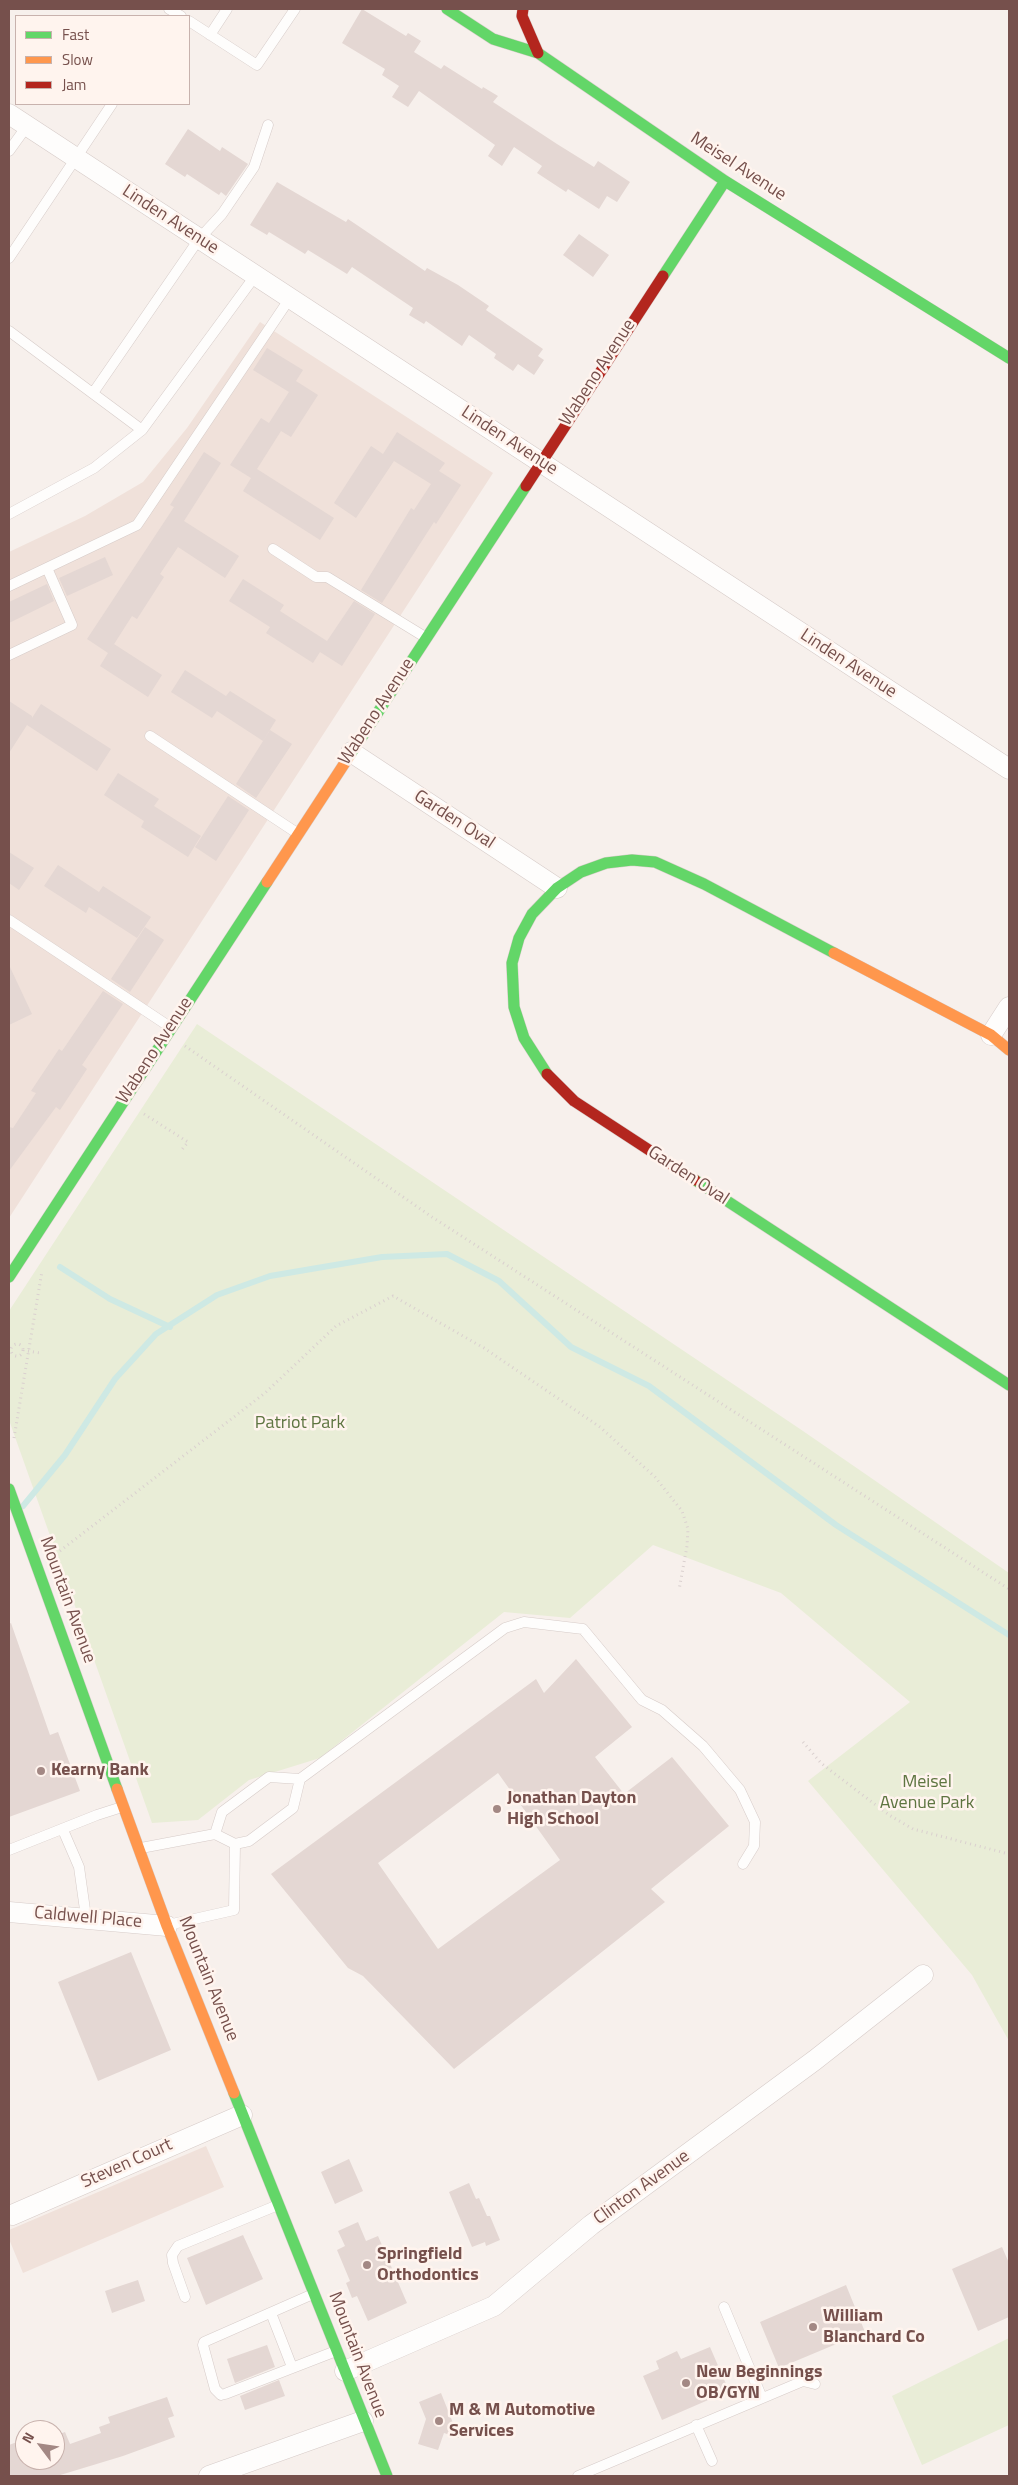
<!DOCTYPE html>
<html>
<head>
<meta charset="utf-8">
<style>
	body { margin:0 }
	#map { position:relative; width:1018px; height:2485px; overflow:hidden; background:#f7f0ec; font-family:"Titillium Web",sans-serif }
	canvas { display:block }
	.frame { position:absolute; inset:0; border:10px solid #76504c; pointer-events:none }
	.legend { position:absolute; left:15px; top:15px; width:175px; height:90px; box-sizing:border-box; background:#fff4ee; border:1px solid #c8b2ad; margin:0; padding:6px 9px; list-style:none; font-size:15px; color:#76504c }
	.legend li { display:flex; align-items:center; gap:10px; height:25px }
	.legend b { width:25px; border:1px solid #c8b2ad }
	.north { position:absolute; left:15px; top:2420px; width:50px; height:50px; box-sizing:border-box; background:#fff4ee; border:1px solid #c8b2ad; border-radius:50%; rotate:301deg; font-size:14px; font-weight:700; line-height:20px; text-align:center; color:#76504c }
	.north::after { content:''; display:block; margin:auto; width:18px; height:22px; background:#a38884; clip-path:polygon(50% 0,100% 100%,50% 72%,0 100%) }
</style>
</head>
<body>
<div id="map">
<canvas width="1018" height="2485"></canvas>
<div class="frame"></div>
<ul class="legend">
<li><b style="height:6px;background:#63d668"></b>Fast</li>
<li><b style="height:6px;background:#ff974d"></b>Slow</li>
<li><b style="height:6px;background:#b3261e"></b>Jam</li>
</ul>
<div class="north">N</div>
</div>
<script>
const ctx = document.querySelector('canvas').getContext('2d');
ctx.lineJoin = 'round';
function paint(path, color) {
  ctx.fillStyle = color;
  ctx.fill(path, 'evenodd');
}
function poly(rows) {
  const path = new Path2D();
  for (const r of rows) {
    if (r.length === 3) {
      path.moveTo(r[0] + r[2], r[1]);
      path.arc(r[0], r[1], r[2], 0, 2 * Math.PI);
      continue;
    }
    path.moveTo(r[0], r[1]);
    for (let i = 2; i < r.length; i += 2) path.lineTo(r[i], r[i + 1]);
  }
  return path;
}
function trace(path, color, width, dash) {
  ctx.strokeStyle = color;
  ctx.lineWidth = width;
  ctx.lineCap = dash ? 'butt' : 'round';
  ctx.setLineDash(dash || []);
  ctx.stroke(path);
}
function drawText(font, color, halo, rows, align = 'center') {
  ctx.font = font + ' "Titillium Web",sans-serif';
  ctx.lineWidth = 5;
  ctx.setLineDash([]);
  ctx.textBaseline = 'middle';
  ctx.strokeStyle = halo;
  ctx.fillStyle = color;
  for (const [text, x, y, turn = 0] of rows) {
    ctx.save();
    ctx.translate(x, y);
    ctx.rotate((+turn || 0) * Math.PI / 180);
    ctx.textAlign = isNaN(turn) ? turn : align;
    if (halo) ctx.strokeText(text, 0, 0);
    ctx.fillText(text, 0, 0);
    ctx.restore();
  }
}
paint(poly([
	[260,322,493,473,9,1218,9,552,85,516,143,482,187,428],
	[206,2146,224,2187,23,2273,9,2239,9,2230]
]), '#f0e1da');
paint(poly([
	[197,1024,803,1431,1009,1573,1009,2041,972,1975,808,1781,910,1702,781,1593,653,1545,570,1618,504,1612,320,1758,249,1780,198,1820,152,1823,9,1420,9,1311],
	[1009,2338,1009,2425,922,2465,892,2396]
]), '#e9edd7');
trace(poly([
	[60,1267,110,1299,170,1327],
	[23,1506,65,1455,115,1379,156,1334,217,1295,270,1276,382,1257,447,1254,499,1281,571,1347,649,1386,836,1525,1009,1635]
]), '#cee9e4', 6);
paint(poly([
	[362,9,406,36,408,33,421,41,414,52,441,69,444,65,482,89,483,87,498,96,493,102,557,144,594,167,598,161,630,182,617,202,607,196,599,209,568,189,566,192,537,173,542,166,514,147,502,166,488,156,495,145,419,91,408,107,392,97,399,86,382,75,385,69,342,43],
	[188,129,220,151,222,147,248,164,226,196,221,192,219,195,187,174,185,177,165,164],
	[277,182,346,222,348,219,425,271,427,268,458,285,489,306,486,310,543,349,538,356,544,360,534,375,518,364,513,371,494,358,496,354,469,335,462,346,426,321,424,324,409,315,413,308,352,267,347,274,308,250,305,254,269,232,267,235,250,225],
	[579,234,609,255,593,277,563,255],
	[267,348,303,370,289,392,253,370],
	[296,381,318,395,291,437,281,431,257,469,334,518,320,540,243,491,251,478,230,465,261,418,269,423],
	[397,432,445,463,439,471,461,485,436,524,434,522,382,603,361,590,411,508,414,510,431,484,394,461,356,518,334,503,371,446,383,454],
	[204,452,221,463,184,521,239,556,225,578,178,547,160,574,164,577,137,619,132,616,109,652,114,644,162,675,148,697,100,666,108,653,87,639,174,507,170,505],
	[105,557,113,575,67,596,59,578],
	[243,579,284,605,280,611,327,641,354,601,375,614,342,666,320,652,313,663,266,633,270,627,229,601],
	[47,584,54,601,9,623,9,602],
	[185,670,226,696,230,691,276,720,263,741,217,711,212,718,171,692],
	[9,701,32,716,32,718,41,704,111,749,97,771,27,725,9,753],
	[270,730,292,744,256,798,236,784],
	[118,773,159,799,154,806,201,836,188,857,141,827,144,821,104,795],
	[228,796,249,810,216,861,195,847],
	[9,852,34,868,19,890,9,883],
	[58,865,99,892,103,886,151,917,137,938,89,907,86,913,44,886],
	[145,927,164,940,130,992,111,979],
	[9,965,32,1014,9,1025],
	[103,991,123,1004,82,1065,87,1069,60,1110,56,1107,9,1171,9,1127,13,1128,36,1093,31,1091,59,1049,62,1051],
	[11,1623,50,1735,58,1732,80,1791,9,1817,9,1624],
	[576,1659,632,1727,595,1757,624,1794,672,1757,729,1826,651,1889,665,1902,454,2069,363,1976,348,1968,271,1874,536,1679,544,1693],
	[498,1773,560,1860,438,1949,378,1863],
	[131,1952,171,2050,98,2081,58,1982],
	[349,2159,363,2191,335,2204,321,2172],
	[469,2183,476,2199,479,2198,487,2216,490,2216,500,2240,486,2246,485,2242,472,2247,449,2192],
	[358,2222,366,2241,378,2236,407,2303,368,2321,357,2296,352,2298,346,2283,350,2281,337,2250,345,2246,338,2231],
	[243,2235,263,2279,206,2305,187,2258],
	[1002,2247,1009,2263,1009,2317,978,2331,952,2269],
	[138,2280,145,2301,112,2313,105,2291],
	[846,2285,865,2332,779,2368,760,2322],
	[267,2345,275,2367,235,2383,227,2359],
	[710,2347,729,2391,662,2420,643,2376,659,2369,656,2361,677,2351,681,2359],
	[279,2380,285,2396,245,2410,240,2396],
	[441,2393,459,2438,444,2433,438,2450,418,2444,426,2419,419,2402],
	[167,2397,174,2416,168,2418,175,2437,123,2456,57,2476,9,2476,9,2445,25,2439,25,2460,55,2460,55,2430,51,2430,55,2429,57,2435,65,2432,70,2444,101,2433,99,2427,110,2423,108,2417]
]), '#e4d7d3');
const lane = poly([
	[169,9,181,16],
	[189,21,257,65,295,9],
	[210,35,227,9],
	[9,151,27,126],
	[9,258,112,104],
	[9,331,142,430],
	[93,393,199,239,222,214,254,167,268,125],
	[9,514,94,468,142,430,255,276],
	[273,549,316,577,327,577,425,637],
	[9,586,137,525,290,298],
	[9,655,72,625,47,568],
	[150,736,297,833],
	[9,920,170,1027],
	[63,1830,79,1867,86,1917],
	[215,1834,222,1812,269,1777,300,1779],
	[141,1848,215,1834,235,1844,249,1841,293,1808,300,1779,505,1628,524,1622,583,1629,642,1700,662,1710,703,1746,740,1790,755,1822,754,1846,743,1864],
	[9,1850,97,1815,122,1807],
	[168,1925,234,1910,235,1844],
	[313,2294,204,2342,203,2345,215,2389,221,2395,225,2394,336,2351],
	[185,2297,173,2263,172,2255,178,2246,278,2205],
	[724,2307,762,2398],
	[271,2313,292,2367],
	[696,2425,712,2461],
	[578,2476,803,2381,815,2384]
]);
const street = poly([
	[9,114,1009,769],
	[351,752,557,888],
	[991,1035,1009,1007],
	[9,1912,167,1926],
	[12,2215,242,2115],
	[345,2371,494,2306,591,2225,815,2060,923,1975],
	[209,2476,363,2421]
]);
const fast = poly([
	[447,9,493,39,538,53,725,181,1009,358],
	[663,276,725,181],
	[350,755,526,486],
	[547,1074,524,1038,514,1007,512,963,519,938,532,914,557,888,581,872,606,863,632,860,655,862,704,884,834,953],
	[695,1180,1009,1385],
	[9,1277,267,882],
	[9,1489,117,1789],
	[234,2093,387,2476]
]);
const slow = poly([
	[267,882,350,755],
	[834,953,991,1035,1009,1050],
	[117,1789,167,1926,234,2093]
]);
const jam = poly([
	[523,9,522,16,538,53],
	[526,486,663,276],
	[547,1074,574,1101,695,1180]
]);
trace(lane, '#d6cbc8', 11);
trace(street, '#d6cbc8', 21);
trace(fast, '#d8cdca', 12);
trace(slow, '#d8cdca', 12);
trace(jam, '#d8cdca', 12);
trace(poly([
	[185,1046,432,1217,1009,1589],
	[144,1114,188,1142,180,1152],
	[17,1350,6],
	[28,1351,40,1353],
	[14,1438,42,1271],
	[56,1554,265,1393,336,1326,393,1296,484,1348,600,1427,655,1477,682,1511,688,1529,687,1546,679,1590],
	[803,1742,821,1763,835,1774,889,1815,913,1829,1009,1854]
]), '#dad0cf', 3, [1, 4]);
trace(lane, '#fefdfc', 10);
trace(street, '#fefdfc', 20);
trace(fast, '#63d668', 11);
trace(slow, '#ff974d', 11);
trace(jam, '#b3261e', 11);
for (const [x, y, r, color] of [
	[41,1771,5,"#a38884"],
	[497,1809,5,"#a38884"],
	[367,2265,5,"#a38884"],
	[813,2327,5,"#a38884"],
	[686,2383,5,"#a38884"],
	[439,2421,5,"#a38884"]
]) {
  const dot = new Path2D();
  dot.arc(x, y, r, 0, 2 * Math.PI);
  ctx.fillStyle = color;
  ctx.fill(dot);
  trace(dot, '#fff4ee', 2);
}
drawText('18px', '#76504c', '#fff4ee', [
	["Meisel Avenue",738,167,33],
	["Linden Avenue",170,220,33],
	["Wabeno Avenue",598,373,-57],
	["Linden Avenue",509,441,33],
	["Linden Avenue",848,664,33],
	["Wabeno Avenue",377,712,-57],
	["Garden Oval",454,820,33],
	["Wabeno Avenue",155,1051,-57],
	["Garden Oval",688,1176,33],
	["Mountain Avenue",67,1600,70],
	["Caldwell Place",88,1918,5],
	["Mountain Avenue",208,1979,68],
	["Steven Court",127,2164,-24],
	["Clinton Avenue",642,2188,-36],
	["Mountain Avenue",357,2355,69]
]);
drawText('18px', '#5e7541', '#fff4ee', [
	["Patriot Park",300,1424],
	["Meisel",927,1783],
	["Avenue Park",927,1804]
]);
drawText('bold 18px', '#76504c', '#fff4ee', [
	["Kearny Bank",51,1771],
	["Jonathan Dayton",507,1799],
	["High School",507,1820],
	["Springfield",377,2255],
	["Orthodontics",377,2276],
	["William",823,2317],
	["Blanchard Co",823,2338],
	["New Beginnings",696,2373],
	["OB/GYN",696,2394],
	["M & M Automotive",449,2411],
	["Services",449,2432]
], 'left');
</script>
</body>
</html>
